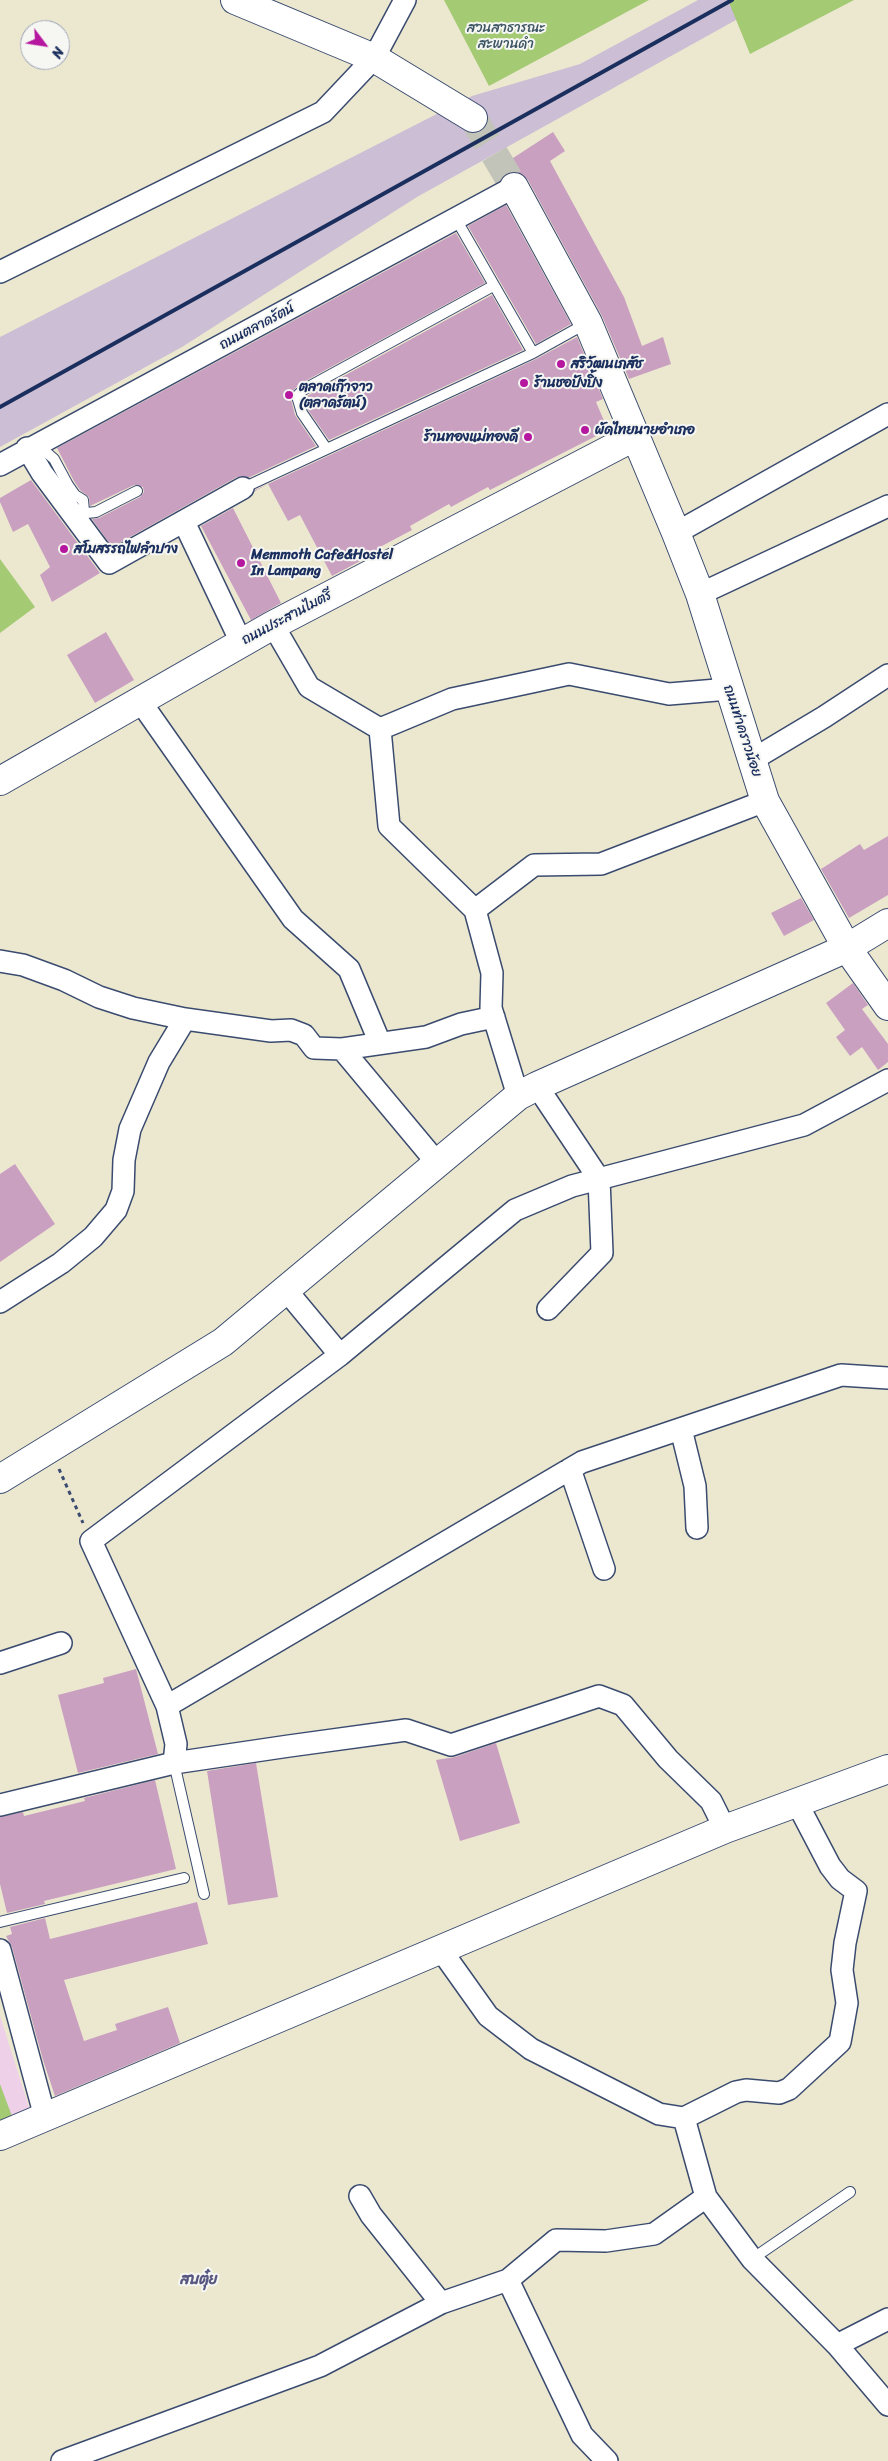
<!DOCTYPE html>
<html>
<head>
<meta charset="utf-8">
<style>
	body { margin:0 }
	#map { position:relative; width:888px; height:2461px; overflow:hidden; background:#ece8d0; font-family:Sriracha,sans-serif }
	canvas { display:block }
	.north { position:absolute; left:20px; top:20px; width:50px; height:50px; box-sizing:border-box; background:#f6f6f2; border:1px solid #9ea6b7; border-radius:50%; rotate:121deg; font-size:14px; font-weight:700; line-height:20px; text-align:center; color:#1b2f5e }
	.north::after { content:''; display:block; margin:auto; width:18px; height:22px; background:#b5179e; clip-path:polygon(50% 0,100% 100%,50% 72%,0 100%) }
</style>
</head>
<body>
<div id="map">
<canvas width="888" height="2461"></canvas>
<div class="north">N</div>
</div>
<script>
const ctx = document.querySelector('canvas').getContext('2d');
ctx.lineJoin = 'round';
function paint(path, color) {
  ctx.fillStyle = color;
  ctx.fill(path, 'evenodd');
}
function poly(rows) {
  const path = new Path2D();
  for (const r of rows) {
    path.moveTo(r[0], r[1]);
    for (let i = 2; i < r.length; i += 2) path.lineTo(r[i], r[i + 1]);
  }
  return path;
}
function trace(path, color, width, dash) {
  ctx.strokeStyle = color;
  ctx.lineWidth = width;
  ctx.lineCap = dash ? 'butt' : 'round';
  ctx.setLineDash(dash || []);
  ctx.stroke(path);
}
function drawText(font, color, halo, rows, align = 'center') {
  ctx.font = font + ' Sriracha,"Playpen Sans Thai",sans-serif';
  ctx.lineWidth = 4;
  ctx.setLineDash([]);
  ctx.textBaseline = 'middle';
  ctx.strokeStyle = halo;
  ctx.fillStyle = color;
  for (const [text, x, y, turn = 0] of rows) {
    ctx.save();
    ctx.translate(x, y);
    ctx.rotate((+turn || 0) * Math.PI / 180);
    ctx.textAlign = isNaN(turn) ? turn : align;
    if (halo) ctx.strokeText(text, 0, 0);
    ctx.fillText(text, 0, 0);
    ctx.restore();
  }
}
paint(poly([
	[0,2016,34,2123,0,2136]
]), '#eed0e8');
paint(poly([
	[698,0,772,0,417,197,182,347,0,447,0,337,472,96,580,64]
]), '#ccbed4');
paint(poly([
	[444,0,649,0,489,86],
	[728,0,854,0,750,54],
	[0,559,35,607,0,633],
	[0,2084,13,2119,0,2124]
]), '#a4ca74');
paint(poly([
	[553,132,565,151,550,161,624,297,642,346,663,337,671,364,629,379,602,316,528,180,517,172,510,160],
	[506,205,571,324,536,344,468,226],
	[456,233,485,283,298,385,290,395,295,415,316,446,250,477,237,477,112,547,92,519,99,518,140,497,144,492,143,487,134,485,90,506,89,497,80,490,74,481,57,448],
	[492,295,523,350,329,440,308,410,305,398,307,396],
	[577,337,603,399,596,402,608,430,490,490,488,487,451,507,449,504,410,526,412,530,380,547,381,550,332,576,300,515,288,521,268,484,255,491,255,490,536,359],
	[31,480,100,573,52,602,40,575,50,567,28,524,13,532,0,502,0,498],
	[233,508,281,603,251,620,201,526],
	[106,632,134,680,95,703,67,655],
	[888,836,888,895,849,918,821,869,860,844,864,850],
	[801,898,814,920,784,936,771,913],
	[853,983,868,1005,862,1009,888,1044,888,1062,878,1070,862,1047,850,1056,836,1037,845,1030,826,1003],
	[15,1164,55,1224,0,1262,0,1174],
	[136,1669,158,1754,78,1773,58,1695,104,1683,103,1678],
	[496,1743,520,1823,460,1841,436,1760,455,1757],
	[256,1763,278,1897,228,1905,207,1771],
	[155,1780,176,1869,44,1901,45,1904,7,1913,0,1884,0,1817,23,1812,24,1816,85,1801,84,1798],
	[197,1902,208,1944,64,1980,84,2041,117,2030,115,2024,168,2007,180,2043,55,2096,43,2060,12,1947,6,1936,12,1934,10,1927,45,1918,50,1939]
]), '#caa0c1');
trace(poly([
	[473,118,514,187]
]), '#c2c3b9', 28, [28, 14]);
const lane = poly([
	[456,219,533,353],
	[38,445,54,459,68,485,75,495,83,500,84,511,87,513,96,512,137,491],
	[326,448,302,413,297,396,303,390,493,286],
	[243,488,533,353,587,323],
	[174,1763,204,1894],
	[0,1922,184,1878],
	[752,2259,850,2192]
]);
const street = poly([
	[0,272,323,112,374,58,405,0],
	[27,448,42,473,109,563,243,488],
	[0,465,514,187],
	[184,522,241,642],
	[676,533,888,414],
	[700,594,888,506],
	[273,625,309,687,380,729,452,699,569,674,669,694,729,689],
	[140,701,293,919,349,969,380,1043],
	[380,729,389,826,475,910,492,973,491,1008,518,1096],
	[752,760,824,717,888,675],
	[475,910,534,865,601,864,765,801],
	[0,961,23,965,64,980,99,997,133,1008,185,1019,271,1031,291,1030,304,1035,314,1048,342,1049,426,1037,461,1024,494,1017],
	[342,1049,438,1164],
	[537,1086,599,1179,602,1253,548,1309],
	[286,1290,340,1355],
	[0,1302,61,1263,93,1237,116,1210,123,1191,124,1160,130,1129,159,1062,185,1019],
	[681,1429,695,1486,697,1528],
	[570,1469,604,1569],
	[0,1663,61,1643],
	[167,1706,582,1462,841,1375,888,1378],
	[174,1763,176,1744,167,1706,91,1541,340,1355,515,1210,572,1186,804,1125,888,1080],
	[0,1805,174,1763,289,1746,406,1730,451,1745,599,1696,623,1705,668,1759,711,1801,725,1829],
	[0,1950,45,2117],
	[441,1950,488,2016,531,2049,659,2114,684,2118,706,2197,752,2259,837,2345,888,2405],
	[684,2118,736,2092,746,2090,779,2093,789,2089,840,2042,847,2003,842,1970,845,1943,856,1891,840,1879,830,1866,797,1803],
	[360,2196,371,2215,441,2303],
	[508,2280,582,2435,607,2461],
	[837,2345,888,2319],
	[62,2461,320,2366,441,2303,508,2280,556,2240,606,2241,654,2234,706,2197]
]);
const secondary = poly([
	[235,0,374,58,473,118],
	[514,187,588,323,676,533,700,594,765,801,847,948,888,1006],
	[0,781,273,625,634,437],
	[0,1479,223,1342,518,1096,537,1086,847,948,888,923],
	[0,2136,725,1829,888,1769]
]);
trace(lane, '#3a4b6f', 12);
trace(street, '#3a4b6f', 24);
trace(secondary, '#3a4b6f', 30);
trace(poly([
	[59,1469,83,1523]
]), '#3a4b6f', 3, [4, 4]);
trace(lane, '#fff', 10);
trace(street, '#fff', 21);
trace(secondary, '#fff', 28);
trace(poly([
	[0,407,732,0]
]), '#1b2f5e', 4);
for (const [x, y, r, color] of [
	[561,364,5,"#b5179e"],
	[524,383,5,"#b5179e"],
	[289,395,5,"#b5179e"],
	[585,430,5,"#b5179e"],
	[528,437,5,"#b5179e"],
	[64,549,5,"#b5179e"],
	[241,563,5,"#b5179e"]
]) {
  const dot = new Path2D();
  dot.arc(x, y, r, 0, 2 * Math.PI);
  ctx.fillStyle = color;
  ctx.fill(dot);
  trace(dot, '#f6f6f2', 2);
}
drawText('14px', '#3d5664', '#f6f6f2', [
	["สวนสาธารณะ",506,28],
	["สะพานดำ",506,44]
]);
drawText('14px', '#1b2f5e', '#f6f6f2', [
	["ถนนตลาดรัตน์",257,327,-28],
	["ถนนประสานไมตรี",287,618,-28],
	["ถนนท่าคราวน้อย",742,731,72]
]);
drawText('bold 14px', '#1b2f5e', '#f6f6f2', [
	["สริวัฒนเภสัช",571,364],
	["ร้านชอปังปิ้ง",534,383],
	["ตลาดเก๊าจาว",299,387],
	["(ตลาดรัตน์)",299,403],
	["ผัดไทยนายอำเภอ",595,430],
	["ร้านทองแม่ทองดี",518,437,"right"],
	["สโมสรรถไฟลำปาง",74,549],
	["Memmoth Cafe&Hostel",251,555],
	["In Lampang",251,571]
], 'left');
drawText('bold 15px', '#585781', '#f6f6f2', [
	["สบตุ๋ย",199,2280]
]);
</script>
</body>
</html>
